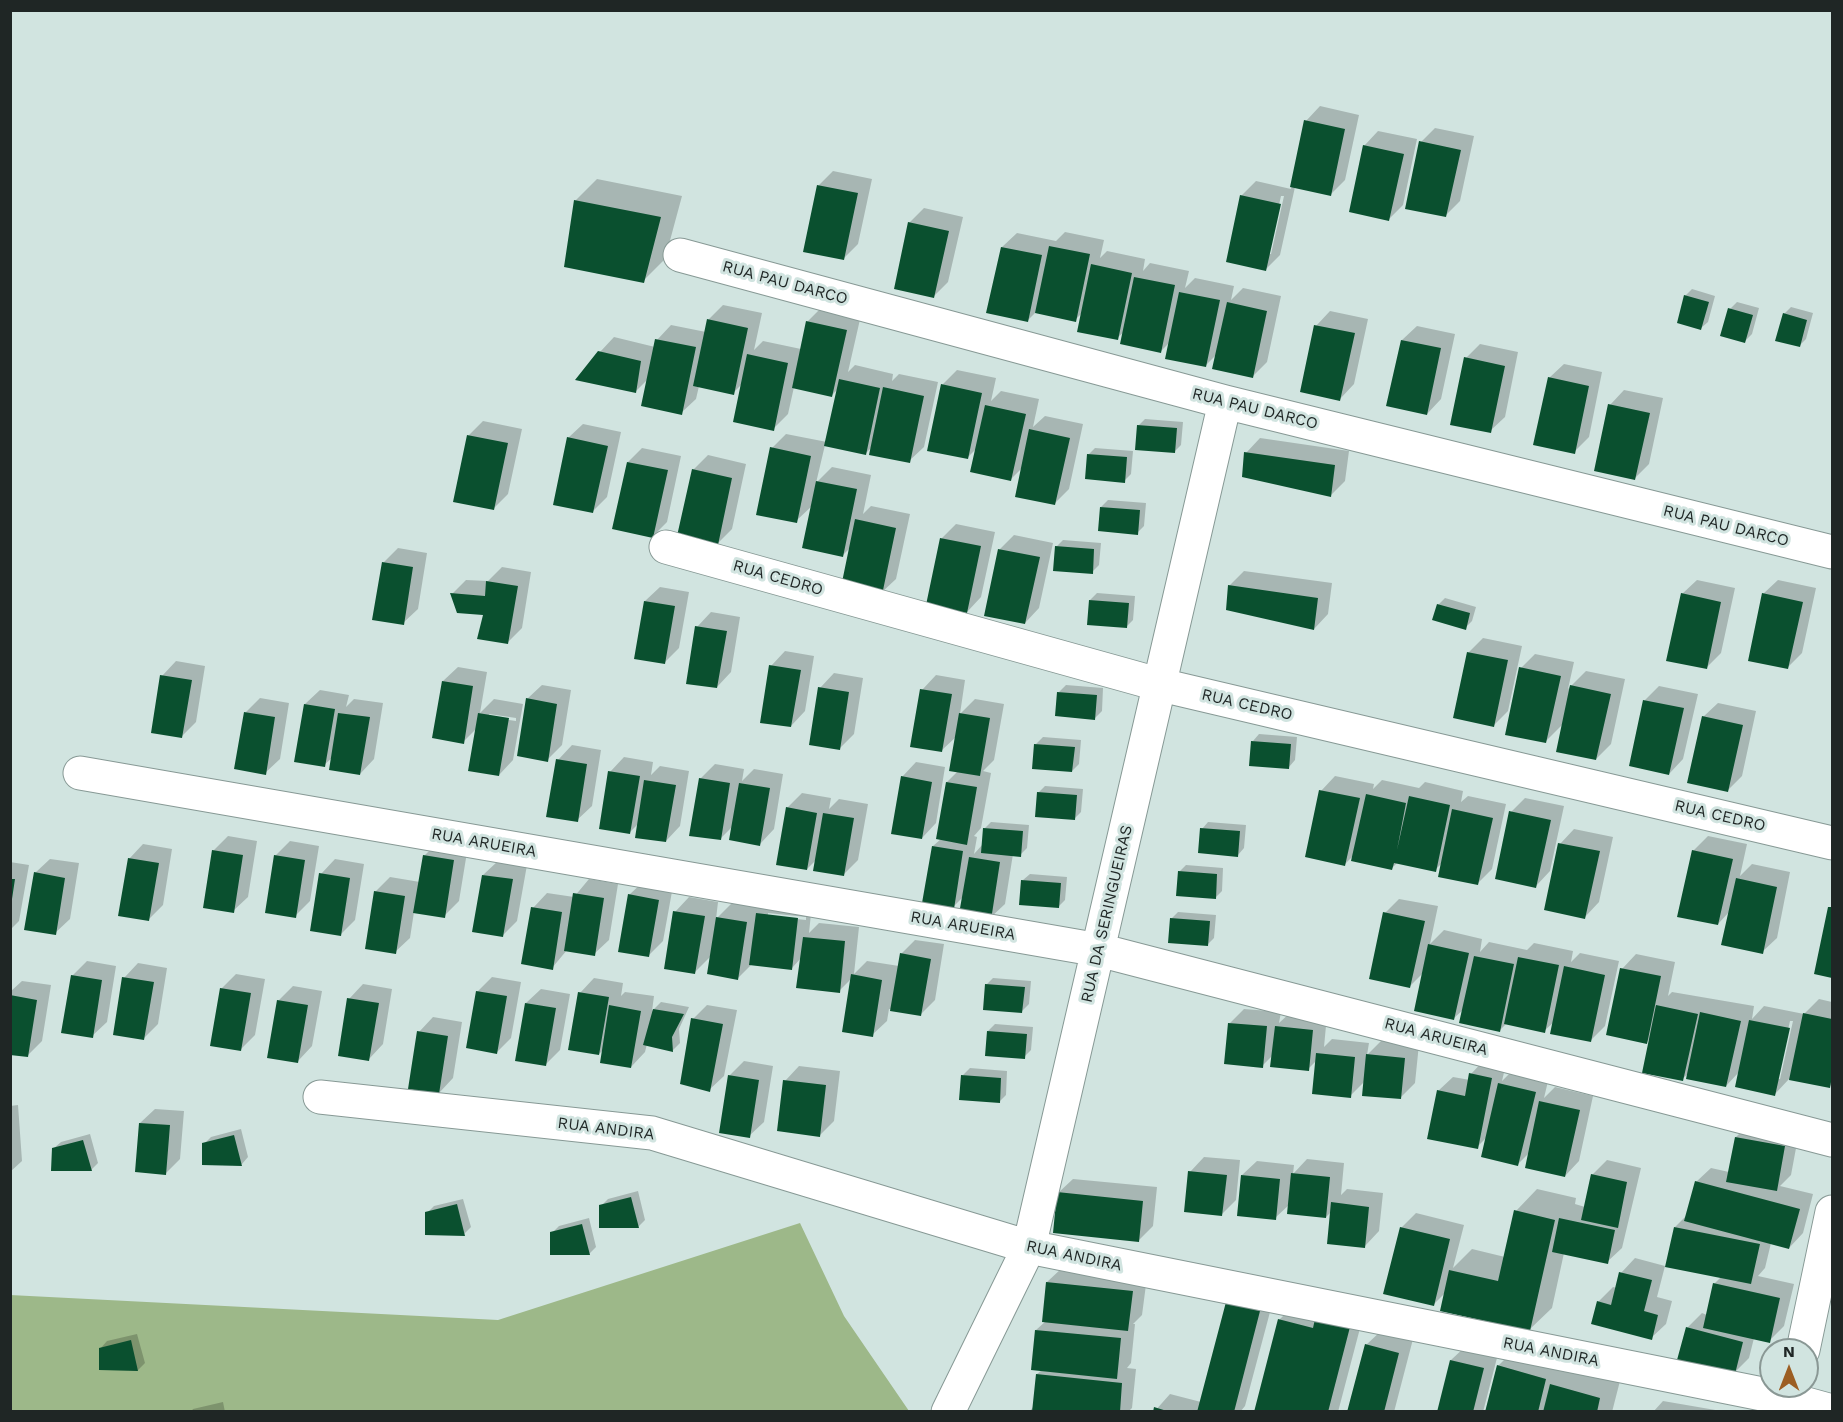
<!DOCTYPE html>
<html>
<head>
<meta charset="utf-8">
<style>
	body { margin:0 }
	#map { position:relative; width:1843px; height:1422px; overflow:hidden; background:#d1e4e0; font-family:"Work Sans",sans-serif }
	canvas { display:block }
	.frame { position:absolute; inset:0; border:12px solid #1f2625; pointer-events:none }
	.north { position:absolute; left:1759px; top:1338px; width:60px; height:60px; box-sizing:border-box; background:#d1e4e0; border:2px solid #8a9895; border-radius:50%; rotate:0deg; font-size:16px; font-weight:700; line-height:24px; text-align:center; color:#1f2625 }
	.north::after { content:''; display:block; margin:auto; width:21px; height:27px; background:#9c5e23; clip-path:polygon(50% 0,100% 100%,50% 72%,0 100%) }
</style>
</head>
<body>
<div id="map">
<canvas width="1843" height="1422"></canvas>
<div class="frame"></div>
<div class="north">N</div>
</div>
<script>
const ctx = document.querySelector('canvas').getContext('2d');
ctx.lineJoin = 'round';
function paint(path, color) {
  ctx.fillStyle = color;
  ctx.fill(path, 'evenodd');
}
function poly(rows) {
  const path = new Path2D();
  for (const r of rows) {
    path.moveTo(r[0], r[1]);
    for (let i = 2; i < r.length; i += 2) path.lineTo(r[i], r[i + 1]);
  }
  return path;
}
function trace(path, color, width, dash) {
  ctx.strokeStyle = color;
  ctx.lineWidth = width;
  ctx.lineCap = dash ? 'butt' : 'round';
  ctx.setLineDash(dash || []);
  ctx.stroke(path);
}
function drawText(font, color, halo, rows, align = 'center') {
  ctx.font = font + ' "Work Sans",sans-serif';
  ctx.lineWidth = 6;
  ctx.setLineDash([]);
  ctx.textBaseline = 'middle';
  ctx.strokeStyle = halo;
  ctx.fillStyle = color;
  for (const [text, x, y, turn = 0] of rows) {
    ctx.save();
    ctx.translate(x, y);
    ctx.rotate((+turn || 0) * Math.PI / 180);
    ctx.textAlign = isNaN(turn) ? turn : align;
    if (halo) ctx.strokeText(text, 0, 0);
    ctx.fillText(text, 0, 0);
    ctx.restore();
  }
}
paint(poly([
	[800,1223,844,1316,909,1411,11,1411,10,1295,498,1320]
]), '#9db889');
paint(poly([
	[1320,106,1359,115,1345,180,1330,195,1295,187,1280,255,1266,269,1241,196,1256,181,1291,189,1306,121],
	[1281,196,1284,196,1271,254,1268,254],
	[1435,128,1474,136,1460,201,1445,216,1421,142],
	[1378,131,1417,139,1403,205,1389,219,1364,146],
	[833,171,872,179,858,244,843,259,819,185],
	[597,179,682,196,665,259,643,281,575,201],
	[924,208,963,217,948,282,934,296,909,223],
	[1065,232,1104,240,1100,258,1107,251,1145,259,1143,271,1150,263,1189,271,1185,288,1195,278,1234,286,1231,300,1243,288,1281,296,1267,362,1253,376,1217,354,1205,366,1170,342,1161,351,1124,332,1117,338,1082,313,1075,320,1036,312,1027,321,1002,247,1017,233,1056,241],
	[1692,289,1715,296,1708,322,1701,328,1685,296],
	[1737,302,1759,308,1752,334,1745,341,1730,309],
	[723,305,762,313,754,350,763,341,801,349,807,322,822,307,861,315,848,372,855,365,893,374,892,381,899,374,938,382,924,447,909,461,872,447,865,454,825,445,816,483,832,467,871,475,863,514,871,506,910,514,896,579,881,593,851,547,843,555,813,505,796,521,772,448,786,434,827,442,839,388,832,395,794,387,788,414,773,429,742,384,733,393,699,386,696,399,681,413,648,379,635,392,600,352,614,337,655,347,657,340,671,325,706,332,709,319],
	[1791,307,1813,313,1806,339,1799,346,1784,314],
	[1330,311,1368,319,1354,384,1340,399,1316,326],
	[1417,326,1455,334,1441,399,1427,414,1402,340],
	[1480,344,1518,352,1505,417,1490,431,1466,358],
	[1564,364,1602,372,1589,437,1574,452,1549,378],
	[957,370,996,378,991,401,1001,391,1039,399,1033,427,1045,416,1083,424,1069,489,1055,503,1022,468,1011,479,977,448,967,458,943,384],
	[1624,390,1663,398,1649,464,1635,478,1610,405],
	[1145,419,1183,422,1181,445,1174,452,1138,426],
	[483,421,522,429,508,494,493,509,469,435],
	[583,424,621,432,607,497,593,511,568,438],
	[1260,438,1349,451,1345,481,1330,496,1246,453],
	[642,448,681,456,667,522,653,536,628,462],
	[1095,448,1133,451,1131,474,1124,481,1088,455],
	[708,455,746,464,732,529,718,543,693,470],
	[1108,500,1146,503,1144,526,1137,533,1101,507],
	[956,524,995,532,981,597,967,612,942,538],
	[1014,535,1053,543,1039,608,1025,623,1000,549],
	[1063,540,1101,543,1099,565,1092,572,1056,547],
	[398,548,427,553,418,609,403,623,383,563],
	[502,567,531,572,522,628,508,642,485,614,452,594,466,580,488,581],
	[1244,571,1332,583,1328,614,1314,629,1229,586],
	[1697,580,1735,588,1721,653,1707,667,1682,594],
	[1778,580,1816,588,1802,653,1788,667,1763,594],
	[660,587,689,592,679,648,665,662,645,601],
	[1097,593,1135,596,1133,620,1126,627,1090,600],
	[1445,598,1476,607,1472,621,1465,628,1438,605],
	[711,612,740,617,731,672,717,687,697,627],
	[1483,638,1522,646,1508,711,1493,726,1469,652],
	[785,651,814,656,805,711,791,726,771,666],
	[1535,654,1574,662,1568,689,1586,671,1625,679,1611,744,1596,759,1563,724,1545,742,1521,668],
	[176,661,205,666,196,722,182,736,162,676],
	[458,667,487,672,480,713,494,699,523,704,513,760,499,775,476,729,463,742,443,681],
	[489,714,516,718,516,721,489,717],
	[834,673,863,678,854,734,840,748,820,688],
	[936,675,965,680,960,714,975,699,1004,704,994,760,983,771,991,773,981,828,974,836,977,837,974,854,983,844,984,829,991,822,1029,825,1027,848,1020,855,1013,854,1005,904,990,918,964,896,953,907,933,846,941,839,947,782,958,771,957,736,942,750,922,690],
	[542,685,571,690,562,745,547,760,527,699],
	[1066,685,1103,688,1102,711,1095,718,1059,692],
	[1659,686,1698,694,1683,759,1669,774,1631,765,1645,700],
	[320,690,349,695,346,707,354,699,383,703,374,759,360,774,333,757,324,765,305,704],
	[260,698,289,703,280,759,265,773,246,712],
	[1718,703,1756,711,1742,776,1728,790,1703,717],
	[1259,734,1297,737,1295,760,1289,767,1253,741],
	[1043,737,1081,740,1079,764,1072,771,1036,744],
	[572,745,601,750,592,806,577,820,558,760],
	[624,757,653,762,651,775,660,766,689,771,680,826,666,841,639,823,630,832,610,772],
	[916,762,945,767,936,823,922,838,902,777],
	[715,764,744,769,742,781,754,769,783,774,774,829,760,844,733,826,720,839,700,779],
	[1335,776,1374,784,1373,789,1382,780,1419,788,1425,782,1463,791,1461,802,1468,796,1506,804,1492,869,1478,883,1442,863,1435,870,1397,863,1392,868,1354,855,1345,864,1321,791],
	[1045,786,1083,789,1081,812,1074,819,1038,793],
	[802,793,831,798,829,809,839,799,868,804,858,860,844,874,817,859,807,869,787,808],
	[1525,798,1564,806,1550,871,1536,886,1511,812],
	[1208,822,1246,825,1244,848,1238,855,1202,829],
	[1574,829,1613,837,1599,902,1585,917,1560,844],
	[228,836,257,841,248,897,233,911,213,851],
	[1708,836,1747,844,1740,876,1752,864,1790,872,1777,938,1762,952,1730,911,1718,924,1693,851],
	[290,841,319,846,310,901,295,916,275,856],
	[439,841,468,846,459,901,444,916,414,912,410,938,395,952,375,892,390,877,420,882,424,856],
	[143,844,172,849,163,905,148,920,129,859],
	[50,859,79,863,70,919,55,933,35,873],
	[335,859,364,864,355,920,341,934,321,874],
	[498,861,527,865,517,921,503,935,483,875],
	[10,862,29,865,19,921,10,930],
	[1186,865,1223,868,1222,891,1215,898,1179,872],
	[1030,874,1067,877,1065,900,1058,907,1023,880],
	[589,879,618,884,609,940,594,954,567,950,552,968,533,908,547,893,574,897],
	[644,881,673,886,663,941,649,955,629,895],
	[689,897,718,902,716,919,732,903,812,904,809,933,819,923,859,927,854,974,867,961,899,966,901,954,915,940,944,944,935,1000,920,1015,889,1009,887,1021,872,1035,852,978,839,991,801,958,792,968,752,964,738,978,711,956,695,972,675,912],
	[768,913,806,917,806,920,768,916],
	[1399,899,1438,906,1430,944,1444,930,1482,939,1480,952,1489,942,1527,950,1534,943,1573,951,1571,962,1580,953,1619,961,1605,1026,1590,1041,1554,1022,1544,1031,1507,1023,1500,1030,1464,1009,1454,1018,1423,973,1410,986,1385,913],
	[1832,904,1832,976,1815,973],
	[1178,912,1216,915,1214,938,1207,945,1171,919],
	[1636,954,1675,962,1668,996,1672,992,1754,1006,1752,1019,1764,1006,1804,1014,1819,999,1832,1002,1832,1084,1829,1087,1789,1079,1775,1094,1739,1072,1726,1086,1688,1074,1682,1079,1651,1037,1647,1042,1622,969],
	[1790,1021,1793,1021,1780,1079,1777,1079],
	[87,961,116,966,107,1022,92,1036,72,976],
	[138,963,167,968,158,1024,144,1038,124,978],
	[236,974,265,979,255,1035,241,1049,221,989],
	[492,977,521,982,511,1038,497,1052,477,992],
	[594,978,623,983,621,996,625,992,654,996,652,1011,661,1002,689,1007,679,1029,680,1043,673,1050,647,1044,645,1052,631,1067,604,1049,599,1054,580,993],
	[993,978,1031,981,1029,1004,1022,1011,986,985],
	[22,981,51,985,42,1041,27,1056,10,1053,10,992],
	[363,984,392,989,383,1044,369,1059,349,999],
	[293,986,322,991,312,1046,298,1061,278,1001],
	[541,989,570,994,560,1050,546,1064,526,1003],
	[707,1005,737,1010,724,1076,709,1090,693,1019],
	[1244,1009,1281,1012,1279,1023,1291,1012,1327,1015,1324,1047,1332,1039,1369,1043,1367,1055,1382,1040,1419,1044,1415,1083,1400,1098,1365,1081,1350,1096,1317,1060,1308,1069,1273,1055,1262,1066,1230,1023],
	[433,1017,462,1022,453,1078,439,1093,419,1032],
	[995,1024,1033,1027,1031,1050,1024,1057,988,1031],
	[1485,1059,1506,1064,1502,1081,1514,1069,1549,1077,1544,1098,1555,1087,1593,1096,1579,1161,1565,1176,1530,1152,1518,1164,1487,1137,1477,1147,1438,1091,1453,1077,1470,1080,1471,1074],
	[744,1061,773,1066,764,1122,749,1136,730,1075],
	[799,1066,840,1071,834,1121,820,1135,785,1081],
	[970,1068,1007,1071,1006,1095,999,1102,963,1075],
	[18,1105,22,1161,10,1172,10,1106],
	[155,1109,184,1111,180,1159,165,1174,140,1123],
	[1750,1123,1799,1132,1791,1175,1780,1186,1813,1194,1803,1233,1789,1248,1771,1243,1765,1268,1758,1276,1794,1284,1784,1326,1769,1341,1754,1338,1749,1358,1734,1373,1687,1328,1702,1313,1707,1315,1714,1284,1721,1277,1675,1227,1688,1214,1696,1182,1711,1168,1729,1172,1736,1137],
	[241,1129,248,1157,242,1164,204,1164,204,1144,211,1137],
	[90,1134,98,1163,91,1170,53,1149,61,1142],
	[1204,1157,1240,1160,1236,1200,1222,1214,1190,1172],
	[1307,1159,1344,1163,1341,1195,1347,1189,1383,1193,1379,1231,1365,1246,1332,1211,1326,1217,1290,1204,1275,1218,1242,1175,1257,1161,1294,1165,1293,1174],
	[1607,1160,1641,1168,1622,1248,1607,1262,1564,1253,1552,1308,1530,1329,1446,1292,1433,1305,1401,1228,1416,1213,1464,1225,1453,1268,1472,1249,1505,1257,1516,1211,1537,1189,1576,1198,1575,1204,1585,1207,1592,1175],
	[1073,1179,1157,1187,1153,1226,1139,1240,1058,1193],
	[638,1191,645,1220,638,1227,601,1206,608,1199],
	[463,1199,471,1227,464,1234,427,1213,434,1206],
	[589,1218,596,1247,589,1254,552,1233,559,1226],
	[1635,1258,1665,1266,1657,1297,1672,1301,1666,1324,1651,1338,1598,1302,1613,1287,1617,1288,1621,1273],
	[1062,1268,1147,1277,1142,1315,1133,1324,1135,1324,1131,1363,1127,1368,1136,1369,1132,1408,1128,1412,1029,1412,1034,1406,1037,1374,1042,1370,1036,1330,1046,1321,1047,1282],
	[1274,1297,1245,1406,1240,1412,1154,1412,1170,1394,1201,1402,1227,1303],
	[1294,1305,1364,1313,1338,1412,1256,1412,1279,1320],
	[1381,1331,1413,1339,1394,1412,1349,1412,1366,1345],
	[137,1334,145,1363,138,1370,100,1369,100,1349,107,1341],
	[1520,1344,1567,1358,1564,1372,1573,1363,1621,1377,1612,1412,1487,1412,1498,1366],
	[1466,1346,1498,1354,1483,1412,1438,1412,1451,1360],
	[1663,1401,1727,1412,1653,1412],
	[223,1402,225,1412,191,1412,193,1409]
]), '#0003');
paint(poly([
	[1304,120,1345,129,1331,196,1290,187],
	[1419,141,1461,150,1446,217,1405,209],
	[1363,145,1404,154,1389,221,1349,212],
	[817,185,858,193,844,260,803,252],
	[1240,195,1281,204,1266,271,1226,262],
	[574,200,661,217,644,283,564,267],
	[908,222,949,231,934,298,894,289],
	[1049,246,1090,254,1076,322,1035,313],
	[1001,247,1042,255,1028,322,986,313],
	[1091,264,1132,273,1118,340,1077,332],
	[1134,277,1175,285,1161,353,1120,344],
	[1179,292,1220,300,1206,367,1165,359],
	[1684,295,1709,302,1701,330,1677,323],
	[1227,302,1267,311,1253,378,1212,369],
	[1728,308,1753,315,1745,343,1720,336],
	[1783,313,1807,320,1800,347,1775,341],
	[707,319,748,328,734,395,693,386],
	[806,321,847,330,832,397,792,388],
	[1314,325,1355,333,1340,401,1300,392],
	[655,339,696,347,682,415,641,406],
	[1401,340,1441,348,1427,415,1386,406],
	[598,351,641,361,636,393,575,380],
	[747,354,788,363,774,431,733,422],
	[1464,357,1505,366,1491,433,1450,425],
	[1548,377,1589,386,1575,454,1533,445],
	[839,379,880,388,866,455,824,446],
	[941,384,982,393,968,459,927,451],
	[883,387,924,396,910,463,869,455],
	[1608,404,1650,413,1635,480,1594,471],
	[985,405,1026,414,1011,481,970,472],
	[1137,425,1177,428,1175,453,1135,450],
	[1029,429,1070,438,1055,505,1015,497],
	[467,435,508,443,494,510,453,502],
	[567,437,608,446,593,513,553,505],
	[770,447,811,456,797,523,756,515],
	[1244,452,1335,465,1331,497,1242,477],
	[1087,454,1127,457,1125,483,1085,479],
	[627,462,668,470,653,538,612,529],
	[692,469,732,478,718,545,677,536],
	[816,481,857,489,843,557,802,548],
	[1100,507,1140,510,1138,535,1098,531],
	[855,519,896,528,882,595,841,587],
	[940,538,981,546,967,613,926,605],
	[1055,546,1094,549,1093,574,1053,571],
	[998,549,1040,557,1025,624,984,616],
	[382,562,413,567,404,625,372,620],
	[486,581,518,586,508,644,477,639,483,615,457,613,450,593,485,596],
	[1228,585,1318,598,1314,630,1226,610],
	[1681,593,1721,602,1707,669,1666,661],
	[1762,593,1803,602,1788,669,1748,661],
	[1089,600,1129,603,1127,628,1087,625],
	[644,601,675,606,665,664,634,659],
	[1437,604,1470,613,1466,630,1432,620],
	[695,626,727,631,717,688,686,684],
	[1467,652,1508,660,1494,727,1453,718],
	[769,665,801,670,791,727,760,723],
	[1519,667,1561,676,1546,743,1505,735],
	[160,675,192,680,182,738,151,733],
	[442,681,473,686,464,744,432,738],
	[1570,685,1611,694,1596,760,1556,752],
	[818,687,849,692,840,750,809,745],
	[920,689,952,694,942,752,910,747],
	[1057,692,1097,695,1095,720,1055,716],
	[526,698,557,704,548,762,517,756],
	[1643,700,1684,708,1669,775,1629,766],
	[304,704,335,709,325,767,294,762],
	[244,712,275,717,266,775,234,769],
	[338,713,370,717,360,775,329,770],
	[478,713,509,718,499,776,468,771],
	[959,713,990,718,980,776,949,771],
	[1702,716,1743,725,1728,792,1687,783],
	[1251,741,1291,744,1289,769,1249,766],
	[1034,744,1075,747,1072,772,1032,769],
	[556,759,587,764,578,822,546,817],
	[608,771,640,776,630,834,599,829],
	[901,776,932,782,922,839,891,834],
	[699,778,730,783,721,840,689,836],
	[644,780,676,785,666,842,635,838],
	[946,782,977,787,967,845,936,839],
	[739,783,770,788,760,846,729,840],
	[1319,790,1360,798,1345,866,1305,857],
	[1037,792,1077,795,1075,820,1035,817],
	[1366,794,1406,803,1397,850,1409,796,1450,805,1436,872,1394,863,1392,870,1351,861],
	[786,807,817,813,807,870,776,865],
	[1452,809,1493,818,1478,885,1438,877],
	[1509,811,1551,820,1536,888,1495,879],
	[823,813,854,818,844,876,813,871],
	[983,828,1023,831,1021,857,981,853],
	[1200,828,1240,831,1238,857,1198,853],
	[1558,843,1600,851,1585,919,1544,910],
	[932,846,963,851,954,909,922,903],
	[212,850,243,855,234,913,203,908],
	[1692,850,1733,859,1718,925,1677,917],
	[274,855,305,860,296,918,265,913],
	[423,855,454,860,445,918,413,913],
	[969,857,1000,862,991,920,959,914],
	[128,858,159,863,149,921,118,916],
	[1178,871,1217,874,1216,899,1176,896],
	[34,872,65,878,56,935,24,930],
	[319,873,350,878,341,936,310,931],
	[482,875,513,879,503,937,472,932],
	[1736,878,1777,887,1763,954,1721,945],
	[10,879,15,879,12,899,10,898],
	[1021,880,1061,883,1059,908,1019,905],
	[374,891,405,896,396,954,365,949],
	[573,893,604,898,595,956,564,951],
	[628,894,659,900,649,957,618,952],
	[531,907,562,912,553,970,521,964],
	[1828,907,1832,907,1832,978,1814,974],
	[673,911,705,916,695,974,664,969],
	[1383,912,1425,921,1410,988,1369,979],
	[756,913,798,918,792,970,749,965],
	[716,917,747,922,738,980,707,974],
	[1170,918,1210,921,1208,946,1168,943],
	[803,937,845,941,840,993,796,988],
	[1428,944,1469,953,1454,1020,1414,1011],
	[900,953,931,959,921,1016,890,1011],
	[1474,956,1514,964,1500,1032,1459,1023],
	[1518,957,1559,965,1545,1033,1504,1024],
	[1564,966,1605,975,1591,1042,1550,1034],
	[1620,968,1661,976,1647,1044,1606,1035],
	[851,974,882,980,873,1037,842,1032],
	[71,975,102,980,93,1038,61,1033],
	[122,977,154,982,144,1040,113,1035],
	[985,984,1025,987,1022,1013,983,1010],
	[220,988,251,993,241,1051,210,1046],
	[476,991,507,996,497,1054,466,1048],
	[578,992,609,997,599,1055,568,1050],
	[10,995,37,1000,28,1057,10,1055],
	[347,998,379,1003,369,1061,338,1056],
	[277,1000,308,1005,298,1063,267,1058],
	[525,1003,556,1008,546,1066,515,1061],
	[609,1005,641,1011,631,1068,600,1063],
	[1656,1005,1698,1014,1683,1081,1642,1073],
	[653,1009,684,1014,672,1037,673,1052,643,1045],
	[1700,1012,1741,1021,1726,1087,1686,1079],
	[1803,1013,1832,1019,1832,1076,1830,1088,1789,1080],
	[691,1018,723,1024,710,1092,680,1084],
	[1749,1020,1790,1028,1775,1096,1735,1087],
	[1228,1023,1267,1026,1263,1068,1224,1064],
	[1275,1026,1313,1030,1309,1071,1270,1067],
	[417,1031,448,1036,439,1094,408,1089],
	[987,1031,1027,1034,1025,1059,985,1056],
	[1316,1053,1355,1057,1351,1098,1312,1094],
	[1366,1054,1405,1058,1401,1099,1362,1096],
	[1469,1073,1492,1078,1478,1149,1427,1139,1437,1090,1465,1096],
	[728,1075,759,1080,750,1138,719,1133],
	[961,1075,1001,1078,1000,1103,959,1100],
	[783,1080,826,1085,820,1137,777,1131],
	[1498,1083,1536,1092,1518,1166,1481,1157],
	[1539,1101,1580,1110,1565,1177,1525,1168],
	[139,1123,170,1125,166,1175,135,1172],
	[234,1135,242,1166,202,1165,202,1143],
	[1735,1137,1785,1146,1777,1191,1726,1182],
	[83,1140,92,1171,51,1171,52,1148],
	[1188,1171,1227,1175,1222,1216,1184,1212],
	[1291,1173,1330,1177,1326,1218,1287,1214],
	[1591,1174,1627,1182,1618,1228,1581,1220],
	[1241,1175,1280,1179,1276,1220,1237,1216],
	[1695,1181,1800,1209,1789,1249,1684,1221],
	[1057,1192,1143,1201,1139,1242,1053,1233],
	[631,1197,639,1228,599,1228,599,1205],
	[1331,1202,1369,1207,1365,1248,1327,1244],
	[457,1204,465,1236,425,1235,425,1212],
	[1514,1210,1555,1220,1530,1331,1440,1311,1449,1270,1498,1281],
	[1559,1218,1615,1230,1608,1264,1552,1252],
	[582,1224,590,1255,550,1255,550,1232],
	[1400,1227,1450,1239,1434,1306,1383,1294],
	[1674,1227,1760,1244,1751,1284,1665,1267],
	[1619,1272,1652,1280,1644,1311,1658,1315,1652,1340,1591,1324,1597,1301,1611,1305],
	[1046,1282,1133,1291,1128,1331,1042,1322],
	[1713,1283,1780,1298,1770,1343,1703,1328],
	[1226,1302,1260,1311,1234,1412,1197,1412],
	[1278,1319,1313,1328,1315,1319,1350,1327,1328,1412,1254,1412],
	[1686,1327,1743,1342,1735,1374,1677,1360],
	[1035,1330,1121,1338,1117,1379,1031,1370],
	[131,1340,138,1371,99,1370,99,1348],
	[1365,1344,1399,1353,1384,1412,1347,1412],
	[1450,1360,1484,1368,1473,1412,1437,1412],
	[1497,1365,1546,1379,1538,1412,1485,1412],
	[1036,1374,1122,1383,1120,1412,1032,1412],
	[1550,1384,1600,1398,1597,1412,1543,1412],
	[1154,1407,1167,1411,1167,1412,1153,1412]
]), '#0a502f');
const minor = poly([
	[680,255,1225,402,1832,552],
	[666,547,1161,685,1832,843],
	[80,773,1099,950,1832,1140],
	[320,1097,652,1133,1029,1247,1792,1400,1832,1411],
	[1803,1350,1832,1212],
	[948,1412,1029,1247,1225,402]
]);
trace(minor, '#879995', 35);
trace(minor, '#fff', 33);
drawText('16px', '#1f2625', '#d1e4e0', [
	["RUA PAU DARCO",785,283,15],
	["RUA PAU DARCO",1255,409,14],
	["RUA PAU DARCO",1726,526,14],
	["RUA CEDRO",778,578,16],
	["RUA CEDRO",1247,705,13],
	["RUA CEDRO",1720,816,13],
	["RUA ARUEIRA",484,843,10],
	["RUA DA SERINGUEIRAS",1107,914,-77],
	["RUA ARUEIRA",963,926,10],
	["RUA ARUEIRA",1436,1037,15],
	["RUA ANDIRA",606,1129,7],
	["RUA ANDIRA",1074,1256,12],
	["RUA ANDIRA",1551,1352,11]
]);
</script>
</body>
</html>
